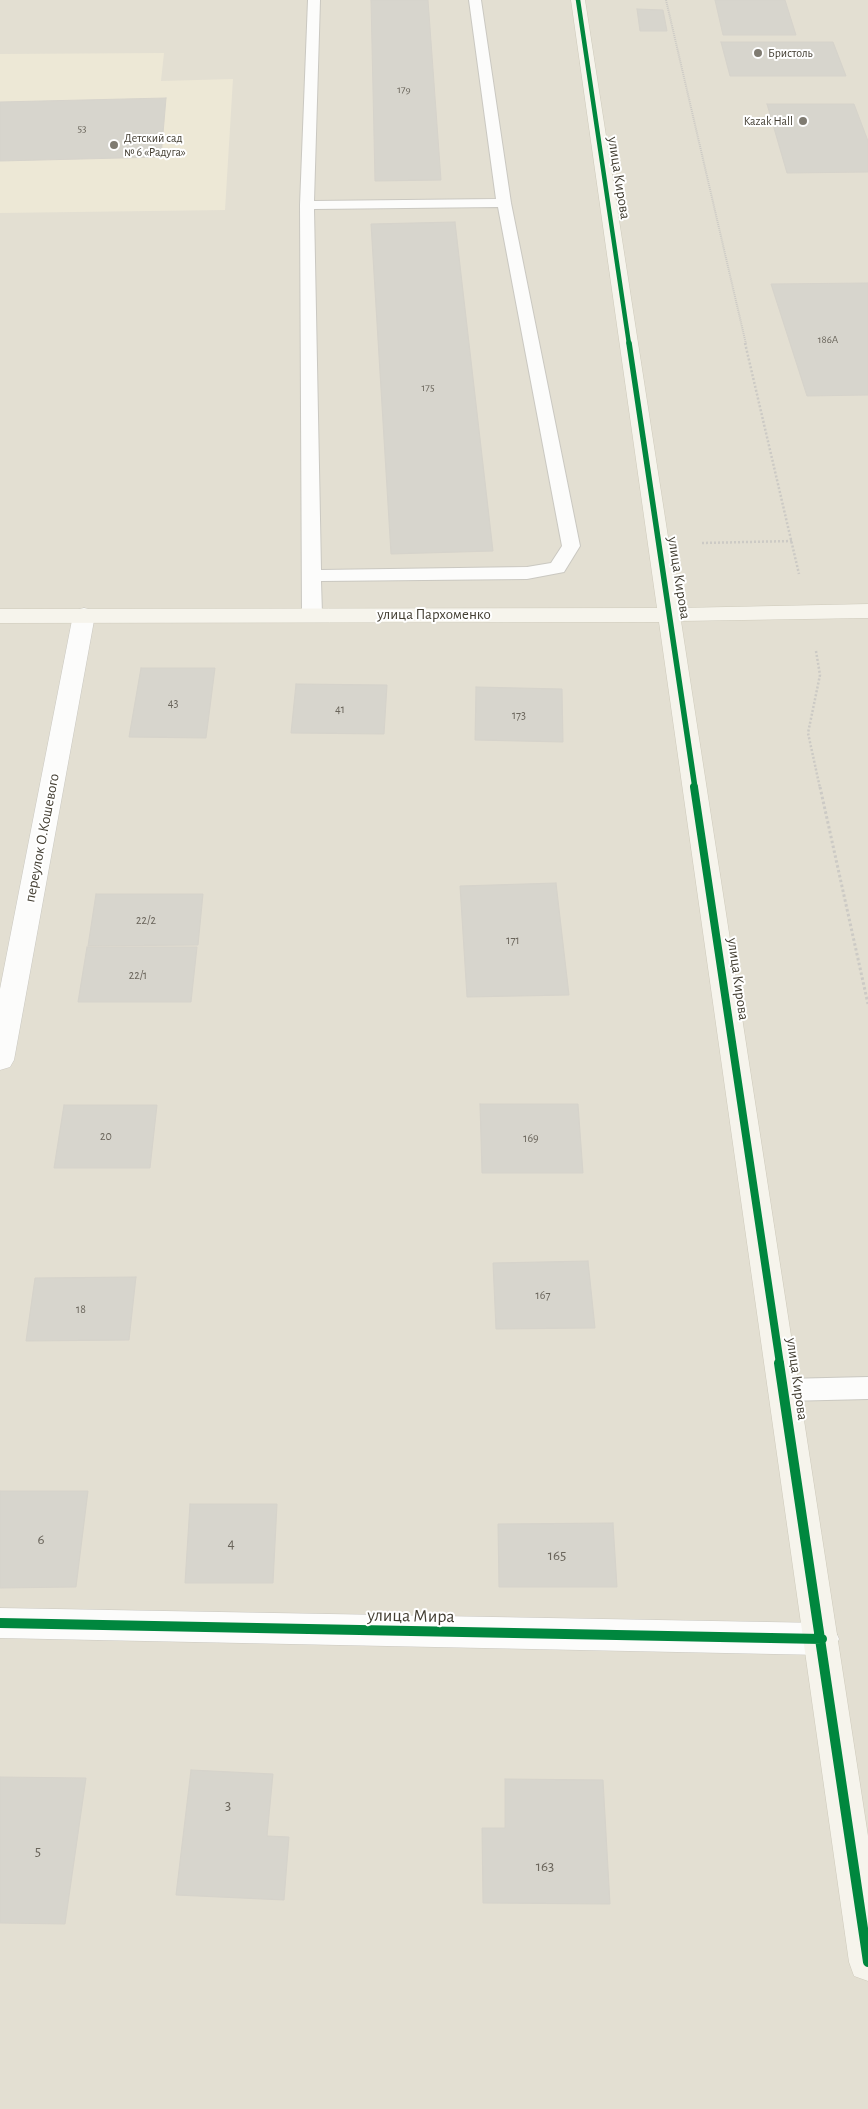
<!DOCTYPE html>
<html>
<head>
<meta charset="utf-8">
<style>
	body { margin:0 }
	canvas { display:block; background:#eeece5 }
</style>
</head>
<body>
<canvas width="868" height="2109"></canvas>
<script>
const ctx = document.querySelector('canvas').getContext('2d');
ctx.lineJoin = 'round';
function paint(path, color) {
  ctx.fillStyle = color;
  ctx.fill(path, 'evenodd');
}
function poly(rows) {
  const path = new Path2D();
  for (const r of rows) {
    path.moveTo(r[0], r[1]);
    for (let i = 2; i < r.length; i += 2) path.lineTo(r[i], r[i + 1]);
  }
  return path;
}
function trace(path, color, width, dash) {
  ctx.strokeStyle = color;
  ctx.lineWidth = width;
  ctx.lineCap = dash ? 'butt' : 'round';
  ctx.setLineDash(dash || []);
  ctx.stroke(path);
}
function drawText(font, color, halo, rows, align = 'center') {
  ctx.font = font + ' "Alegreya Sans",sans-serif';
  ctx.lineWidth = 4;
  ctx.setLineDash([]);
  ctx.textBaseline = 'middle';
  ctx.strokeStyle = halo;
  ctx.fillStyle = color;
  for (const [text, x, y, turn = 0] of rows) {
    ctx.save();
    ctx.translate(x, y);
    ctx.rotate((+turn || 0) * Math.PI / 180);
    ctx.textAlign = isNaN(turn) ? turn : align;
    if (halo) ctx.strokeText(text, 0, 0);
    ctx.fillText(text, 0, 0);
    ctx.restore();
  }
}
paint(poly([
	[0,0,868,0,868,2109,0,2109]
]), '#e3dfd2');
paint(poly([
	[164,53,161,81,233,79,225,210,0,213,0,54]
]), '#ede8d6');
const building = poly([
	[371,0,428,0,441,180,375,181,371,0],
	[715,0,785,0,796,35,723,35,715,0],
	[637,9,663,10,667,31,640,31,637,9],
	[721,42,833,42,846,76,730,76,721,42],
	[166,98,161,157,0,161,0,102,166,98],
	[767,104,854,104,868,141,868,172,787,173,767,104],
	[455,222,493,551,391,554,371,224,455,222],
	[868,283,868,395,807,396,771,284,868,283],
	[141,668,215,668,206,738,129,737,141,668],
	[296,684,387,685,384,734,291,733,296,684],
	[476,687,562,689,563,742,475,740,476,687],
	[556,883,569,995,467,997,460,886,556,883],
	[96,894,203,894,198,945,88,946,96,894],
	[87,947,197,947,191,1002,78,1002,87,947],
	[480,1104,578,1104,583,1173,482,1173,480,1104],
	[64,1105,157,1105,150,1168,54,1168,64,1105],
	[588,1261,595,1328,496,1329,493,1263,588,1261],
	[136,1277,129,1340,26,1341,35,1278,136,1277],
	[0,1491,88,1491,76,1587,0,1588,0,1491],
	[190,1504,277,1504,273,1583,185,1583,190,1504],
	[613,1523,617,1587,499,1587,498,1524,613,1523],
	[191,1770,273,1774,267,1836,289,1837,284,1900,176,1895,191,1770],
	[0,1777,86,1778,65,1924,0,1923,0,1777],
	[505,1779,603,1780,610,1904,483,1903,482,1828,505,1828,505,1779]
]);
paint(building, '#d7d5cd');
trace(building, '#d6d3cb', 1);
const lane = poly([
	[308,0,320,0,314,201,496,199,469,0,481,0,511,203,580,546,564,572,527,579,321,581,322,614,319,618,312,620,305,618,302,614,300,205,308,0],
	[498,207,562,546,551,563,527,567,321,570,314,209,498,207],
	[868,1377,868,1399,785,1401,775,1398,771,1390,775,1382,785,1379,868,1377]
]);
const street = poly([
	[84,608,92,610,95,615,14,1060,10,1067,0,1070,0,989,73,615,76,610,84,608],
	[0,1608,822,1623,834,1628,839,1639,834,1650,822,1655,0,1638,0,1608]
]);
const secondary = poly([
	[571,0,585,0,679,608,868,604,868,618,681,621,868,1836,868,1981,854,1976,849,1962,659,622,0,623,0,609,657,608,571,0]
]);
trace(lane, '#cac8c1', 2);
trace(street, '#cac8c1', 1);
trace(secondary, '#cecabb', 1);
trace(poly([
	[666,0,746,344]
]), '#cccac5', 2, [1, 1]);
trace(poly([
	[745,343,799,574],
	[702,543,792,541],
	[816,651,820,675,808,733,820,788]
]), '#cccac5', 2.5, [2, 2]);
trace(poly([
	[820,787,868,1004]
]), '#cccac5', 3, [2.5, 2.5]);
paint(lane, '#fcfcfb');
paint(street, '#fcfcfb');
paint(secondary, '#f6f4ec');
trace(poly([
	[578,0,629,344]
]), '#00873e', 4.5);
trace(poly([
	[629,343,695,788]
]), '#00873e', 5.5);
trace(poly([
	[694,787,780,1364]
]), '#00873e', 8);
trace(poly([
	[779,1363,868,1962],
	[0,1623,822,1639]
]), '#00873e', 10);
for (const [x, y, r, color] of [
	[758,53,5,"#7f7b71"],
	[803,121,5,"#7f7b71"],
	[114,145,5,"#7f7b71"]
]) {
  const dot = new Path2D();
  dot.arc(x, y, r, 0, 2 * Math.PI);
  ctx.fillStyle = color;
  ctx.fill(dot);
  trace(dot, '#fff', 2);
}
drawText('11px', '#69645a', null, [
	["179",404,90],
	["53",82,129],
	["186А",828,340],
	["175",428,388]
]);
drawText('12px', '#433e32', '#fff', [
	["Бристоль",768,53],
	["Kazak Hall",793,121,"right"],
	["Детский сад",124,138],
	["№ 6 «Радуга»",124,152]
], 'left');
drawText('12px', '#69645a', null, [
	["43",173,703],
	["41",340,709],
	["173",519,715],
	["22/2",146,920],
	["171",513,940],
	["22/1",138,975],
	["20",106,1136],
	["169",531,1138],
	["167",543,1295],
	["18",81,1309]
]);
drawText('15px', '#433e32', '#fff', [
	["улица Кирова",619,178,81],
	["улица Кирова",679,578,81],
	["улица Пархоменко",434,614],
	["переулок О.Кошевого",42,838,-79],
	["улица Кирова",738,979,82],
	["улица Кирова",797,1379,82]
]);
drawText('15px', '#69645a', null, [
	["6",41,1539],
	["4",231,1543],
	["165",557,1555],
	["3",228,1805],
	["5",38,1851],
	["163",545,1866]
]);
drawText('18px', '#433e32', '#fff', [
	["улица Мира",411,1616,1]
]);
</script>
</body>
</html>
